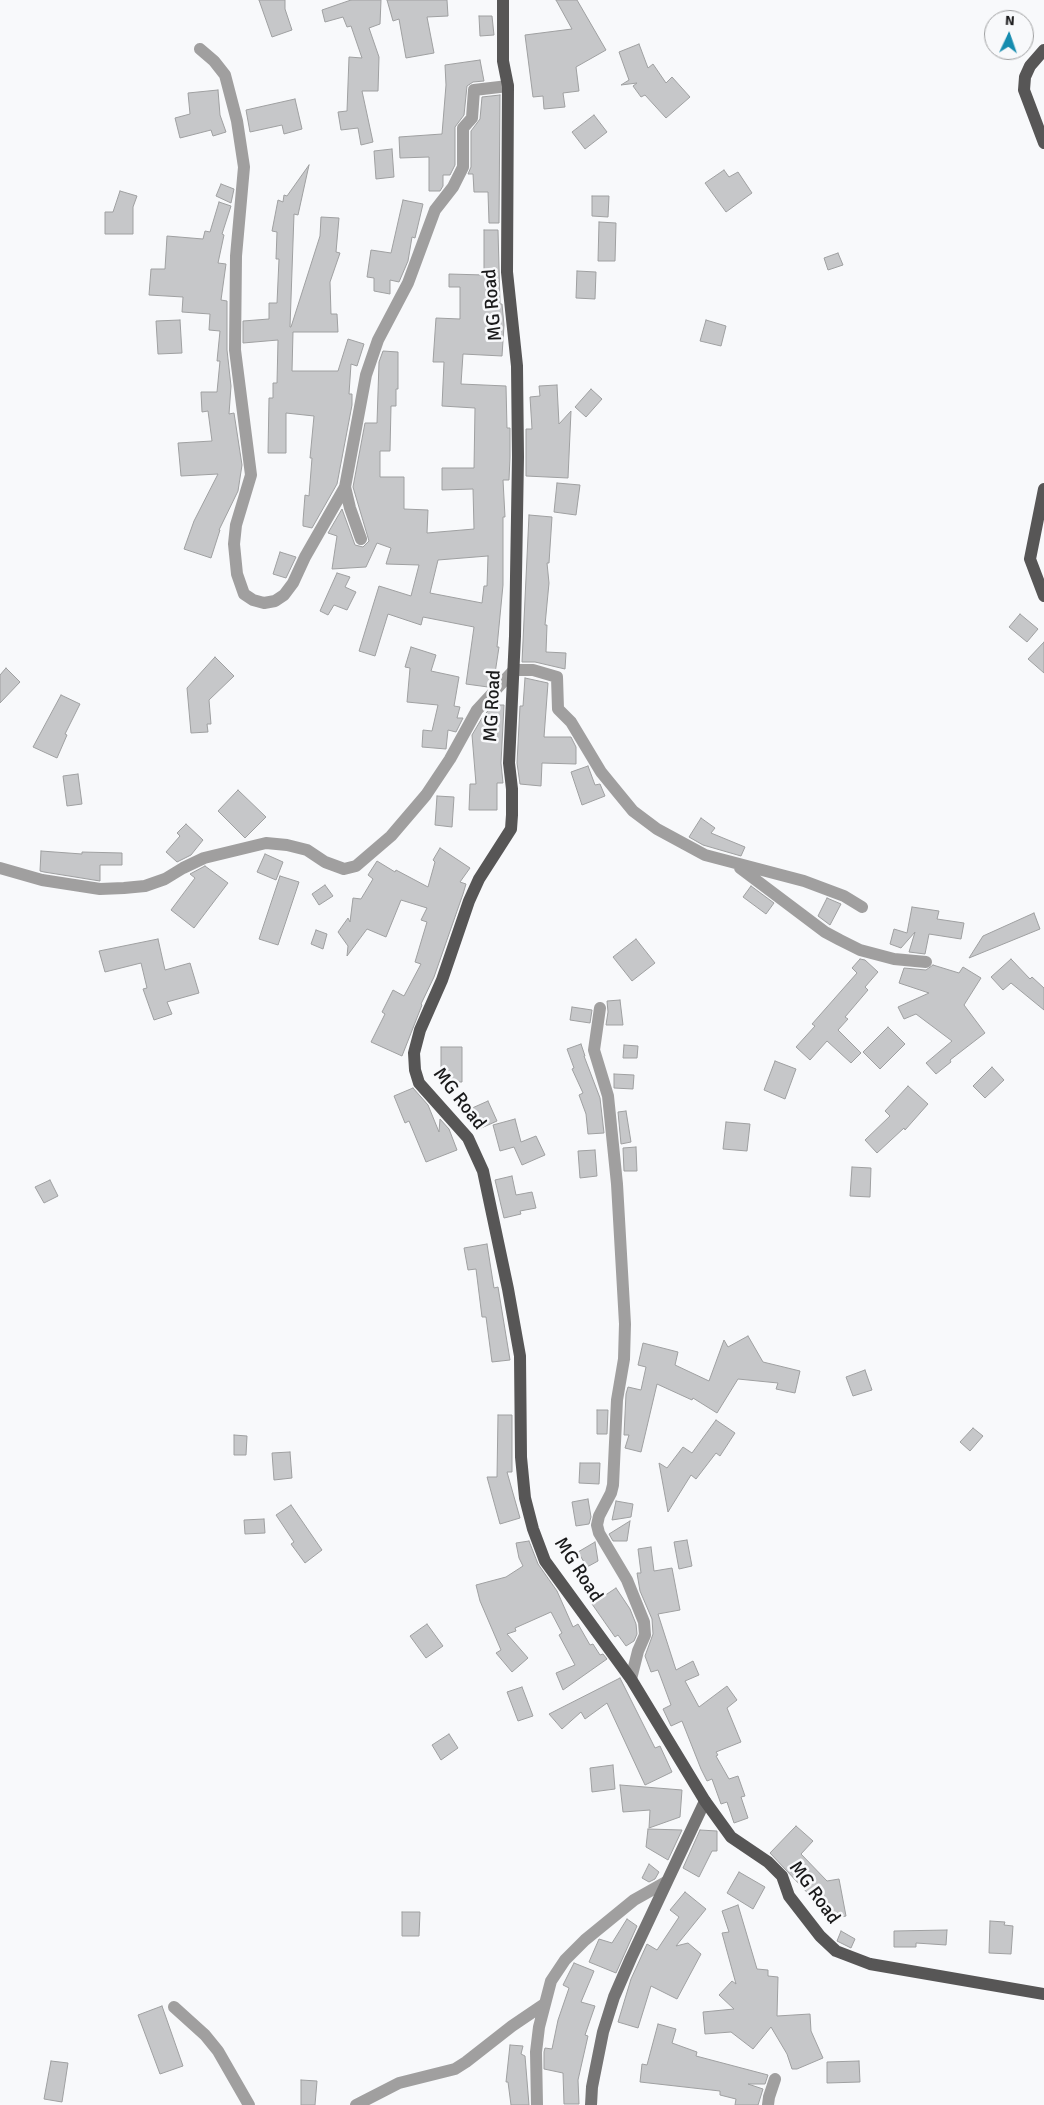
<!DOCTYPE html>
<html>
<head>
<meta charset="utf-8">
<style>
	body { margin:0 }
	#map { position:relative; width:1044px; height:2105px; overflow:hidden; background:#f8f9fb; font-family:Signika,sans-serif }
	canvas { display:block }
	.north { position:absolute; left:984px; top:10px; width:50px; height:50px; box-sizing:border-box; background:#f8f9fb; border:1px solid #9fa0a1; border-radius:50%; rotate:3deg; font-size:14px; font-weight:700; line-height:20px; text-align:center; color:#1a1a1b }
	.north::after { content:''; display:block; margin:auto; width:18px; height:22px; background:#168caf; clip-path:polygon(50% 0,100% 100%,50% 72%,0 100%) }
</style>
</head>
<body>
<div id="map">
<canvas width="1044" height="2105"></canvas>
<div class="north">N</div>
</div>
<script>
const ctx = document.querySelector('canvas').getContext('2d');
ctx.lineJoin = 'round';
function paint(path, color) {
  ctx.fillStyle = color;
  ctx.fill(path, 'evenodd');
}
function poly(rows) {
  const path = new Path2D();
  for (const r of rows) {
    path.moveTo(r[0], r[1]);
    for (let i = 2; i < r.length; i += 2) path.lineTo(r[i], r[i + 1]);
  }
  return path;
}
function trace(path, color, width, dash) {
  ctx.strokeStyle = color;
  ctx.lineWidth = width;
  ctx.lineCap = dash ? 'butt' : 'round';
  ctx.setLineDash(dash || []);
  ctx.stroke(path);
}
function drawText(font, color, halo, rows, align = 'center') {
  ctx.font = font + ' Signika,sans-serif';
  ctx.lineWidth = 5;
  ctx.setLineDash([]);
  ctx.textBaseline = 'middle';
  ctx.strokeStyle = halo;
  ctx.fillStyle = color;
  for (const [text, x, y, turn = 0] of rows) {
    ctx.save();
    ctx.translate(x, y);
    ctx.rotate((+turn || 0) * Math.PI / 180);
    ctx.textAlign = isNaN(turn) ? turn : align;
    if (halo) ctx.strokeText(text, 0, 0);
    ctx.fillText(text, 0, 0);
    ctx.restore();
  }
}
const building = poly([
	[259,0,285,0,285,9,292,30,272,37,259,0],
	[351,0,381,0,380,24,369,28,379,57,378,91,362,91,373,142,361,145,358,128,341,130,338,112,347,111,349,57,362,58,351,26,347,27,343,17,325,22,322,10,351,0],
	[387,0,447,0,448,16,427,17,434,53,406,58,399,19,393,21,387,0],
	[556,0,577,0,606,50,576,67,579,91,563,93,565,107,544,109,543,96,533,97,525,35,572,29,556,0],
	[479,16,492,16,494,35,480,36,479,16],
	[639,44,648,68,653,64,666,83,672,77,690,97,666,118,645,95,641,97,633,86,637,83,621,85,629,80,619,52,639,44],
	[480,60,484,81,473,82,467,86,464,115,455,127,455,165,450,175,443,175,443,186,440,191,429,191,429,157,400,158,399,137,442,134,446,85,445,65,480,60],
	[218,90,220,115,226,132,213,136,211,130,180,138,175,118,190,114,188,93,218,90],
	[500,95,499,223,489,223,488,192,474,192,473,174,468,174,471,167,471,131,480,119,482,97,500,95],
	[295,99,302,129,284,134,282,125,250,132,246,110,295,99],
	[594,115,607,132,585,149,572,132,594,115],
	[392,149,394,177,376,179,374,151,392,149],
	[309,165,298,215,294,214,290,327,291,327,320,236,321,217,339,218,336,252,340,253,330,282,331,314,337,314,338,332,293,332,292,371,338,371,348,339,364,344,357,366,351,364,349,394,352,394,352,405,337,484,312,528,303,526,303,521,305,495,309,496,312,458,310,458,314,416,286,413,286,453,268,453,269,398,273,398,273,383,277,383,278,340,243,343,243,321,269,319,269,303,277,303,279,259,276,259,277,232,272,231,278,200,283,202,284,195,287,196,309,165],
	[724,170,729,177,738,172,752,193,726,212,705,183,724,170],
	[221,184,234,189,231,203,216,196,221,184],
	[120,191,137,196,133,207,133,234,105,234,105,212,113,212,120,191],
	[592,196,609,196,608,217,592,216,592,196],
	[403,200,423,204,415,238,412,237,408,261,399,282,390,280,390,294,374,291,374,278,367,277,371,250,391,253,403,200],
	[219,202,231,206,222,234,224,235,218,263,226,264,221,300,227,301,227,350,231,386,229,414,234,413,242,465,238,491,219,530,220,530,211,558,184,549,194,521,218,474,181,476,178,443,212,441,208,411,202,412,201,392,217,392,220,361,217,361,220,331,209,330,210,314,182,312,183,297,149,295,151,269,165,269,167,236,203,239,205,231,210,232,219,202],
	[599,222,616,223,615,261,598,261,599,222],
	[484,230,498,230,500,304,502,304,504,325,502,356,463,354,461,384,506,386,507,428,510,428,510,457,509,480,503,480,505,517,503,517,503,585,497,647,499,647,494,680,488,687,466,684,474,627,423,617,421,625,388,614,375,656,359,651,379,586,411,596,419,565,386,564,391,548,377,543,366,567,332,569,337,536,328,533,342,509,355,545,363,547,369,541,353,487,365,423,377,423,379,362,383,351,398,352,398,389,396,389,396,406,391,406,390,451,380,451,380,477,404,477,404,509,428,510,427,533,474,529,473,489,442,490,442,468,474,468,475,408,442,406,444,362,433,362,436,318,460,319,460,287,449,287,449,274,484,275,484,230],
	[488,556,487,586,484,586,482,603,430,593,438,560,488,556],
	[838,253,843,265,828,270,824,258,838,253],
	[577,271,596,272,595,299,576,298,577,271],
	[180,320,182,353,158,354,156,321,180,320],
	[706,320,726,326,721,346,700,341,706,320],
	[557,385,559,424,571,411,568,478,526,476,526,429,532,429,530,397,540,396,539,386,557,385],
	[591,389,602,399,586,417,575,407,591,389],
	[557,483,580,485,576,515,554,512,557,483],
	[529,515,552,517,549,563,547,563,549,583,545,625,547,625,546,652,566,653,565,669,535,662,522,662,529,515],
	[280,552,296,557,286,578,273,574,280,552],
	[337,573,350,577,345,587,356,592,347,610,334,605,328,615,320,611,337,573],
	[1020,614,1038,629,1027,642,1009,627,1020,614],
	[1044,642,1044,673,1028,659,1044,642],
	[411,647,436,655,431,671,459,677,454,706,460,707,457,718,463,718,456,732,448,730,446,749,422,747,423,730,432,731,438,705,407,702,410,668,405,667,411,647],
	[215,657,234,676,209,700,211,724,207,724,208,732,191,733,187,688,215,657],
	[6,668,20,682,0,703,0,675,6,668],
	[525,678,548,683,544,737,571,737,576,747,576,764,542,763,541,786,520,784,517,763,520,706,523,706,525,678],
	[61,695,80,704,65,734,67,735,57,758,33,747,61,695],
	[493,705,504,705,501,763,503,783,497,783,497,810,469,810,470,784,476,784,472,735,482,718,485,718,486,713,493,705],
	[588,766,595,785,600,784,605,796,582,805,571,772,588,766],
	[78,774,82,804,67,806,63,776,78,774],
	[238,790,266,817,245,838,218,811,238,790],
	[437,796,454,797,452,827,435,825,437,796],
	[701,818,715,828,711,833,745,847,741,856,703,845,689,837,701,818],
	[186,824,203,840,191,855,177,862,166,852,180,836,177,833,186,824],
	[440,848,470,868,460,882,466,884,463,894,434,977,421,1004,422,1005,402,1056,371,1042,385,1014,382,1012,393,990,404,996,421,964,415,962,427,922,421,920,427,908,401,900,386,937,367,929,347,956,348,946,338,932,348,918,350,922,353,898,361,899,373,879,368,875,377,861,395,872,396,870,428,887,435,862,433,860,440,848],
	[41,851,82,854,82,852,122,853,122,865,100,865,100,881,44,872,40,871,41,851],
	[265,854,283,862,276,880,257,872,265,854],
	[205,866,228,883,194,928,171,910,195,878,190,874,205,866],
	[280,876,299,882,278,945,259,939,280,876],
	[325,885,333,896,319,905,312,894,325,885],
	[751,886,774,903,766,914,743,897,751,886],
	[827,898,841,904,830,925,818,916,827,898],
	[912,907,939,911,937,919,964,923,961,939,929,934,925,954,909,952,915,932,901,948,890,944,894,929,907,933,912,907],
	[1034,913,1040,929,969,958,983,936,1034,913],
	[316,930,327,934,323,949,311,944,316,930],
	[158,939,165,970,190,963,199,993,167,1002,172,1014,154,1020,143,989,147,988,141,963,105,972,99,951,158,939],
	[636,939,655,963,632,981,613,957,636,939],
	[860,959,865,960,878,972,865,987,868,990,845,1017,848,1019,838,1030,861,1053,851,1063,827,1041,810,1060,796,1047,815,1026,812,1024,857,973,852,968,860,959],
	[1011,959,1030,979,1032,977,1044,988,1044,1010,1011,983,1003,990,991,977,1011,959],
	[933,965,959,973,963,967,981,978,964,1005,985,1033,950,1060,951,1062,936,1074,926,1063,952,1041,916,1014,904,1019,898,1007,929,993,899,983,904,968,926,970,933,965],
	[620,1000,623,1025,606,1025,608,1012,607,1001,620,1000],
	[572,1007,592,1010,590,1023,570,1020,572,1007],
	[888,1027,905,1044,880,1069,863,1052,888,1027],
	[581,1044,585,1056,584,1056,600,1098,604,1133,588,1134,586,1114,579,1095,583,1093,572,1069,574,1068,567,1049,581,1044],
	[624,1045,638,1046,637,1058,623,1058,624,1045],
	[441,1047,462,1047,462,1082,441,1082,441,1047],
	[775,1061,796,1069,785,1099,764,1090,775,1061],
	[992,1067,1004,1080,985,1098,973,1086,992,1067],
	[614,1074,634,1075,633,1089,614,1088,614,1074],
	[908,1086,928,1104,905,1130,904,1128,877,1153,865,1140,890,1116,885,1111,908,1086],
	[413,1088,428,1105,439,1132,440,1119,449,1129,457,1150,426,1162,409,1121,405,1123,394,1096,413,1088],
	[488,1101,497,1121,479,1129,470,1109,488,1101],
	[626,1111,631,1142,621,1144,618,1112,626,1111],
	[515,1119,521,1142,536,1136,545,1155,522,1165,514,1147,500,1151,493,1125,515,1119],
	[726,1122,750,1124,747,1151,723,1149,726,1122],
	[636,1147,637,1171,624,1171,623,1148,636,1147],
	[595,1150,597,1176,580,1178,578,1151,595,1150],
	[852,1167,871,1168,870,1197,850,1196,852,1167],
	[512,1176,516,1195,532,1192,536,1208,520,1211,521,1214,504,1218,495,1180,512,1176],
	[50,1180,58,1196,44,1203,35,1187,50,1180],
	[487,1244,494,1288,498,1287,510,1360,492,1362,486,1317,482,1317,476,1269,468,1270,464,1248,487,1244],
	[748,1336,763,1362,800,1371,795,1393,776,1389,778,1383,738,1379,717,1413,693,1398,692,1400,657,1384,641,1452,625,1448,629,1435,624,1435,626,1394,628,1387,641,1390,646,1367,638,1365,643,1343,678,1352,675,1365,709,1381,724,1340,728,1347,748,1336],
	[865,1370,872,1390,853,1396,846,1377,865,1370],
	[597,1410,608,1410,607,1434,597,1434,597,1410],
	[498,1415,512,1415,512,1472,507,1472,520,1518,500,1524,487,1477,497,1477,498,1415],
	[716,1420,735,1433,720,1456,716,1453,696,1479,691,1475,668,1512,659,1463,667,1468,683,1447,692,1453,716,1420],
	[973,1428,983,1436,970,1451,960,1442,973,1428],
	[234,1435,247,1436,246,1455,234,1455,234,1435],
	[290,1452,292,1478,274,1480,272,1453,290,1452],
	[580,1463,600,1463,599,1484,579,1483,580,1463],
	[588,1499,591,1517,589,1524,576,1526,572,1502,588,1499],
	[616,1501,633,1504,631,1517,612,1520,616,1501],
	[291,1505,322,1550,305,1563,291,1544,294,1542,276,1515,291,1505],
	[264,1519,265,1533,245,1534,244,1520,264,1519],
	[630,1521,627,1541,613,1541,609,1534,630,1521],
	[687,1540,692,1566,679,1569,674,1542,687,1540],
	[529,1541,538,1564,557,1591,573,1627,578,1624,590,1645,593,1644,600,1655,603,1654,607,1659,563,1690,556,1673,575,1665,559,1635,562,1633,551,1612,515,1628,516,1631,507,1634,528,1658,512,1672,496,1653,501,1650,480,1601,476,1585,506,1577,523,1566,519,1558,516,1543,529,1541],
	[595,1542,598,1561,587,1567,578,1552,595,1542],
	[651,1547,654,1571,672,1568,680,1610,658,1614,676,1670,693,1661,699,1675,685,1681,699,1707,727,1686,737,1700,727,1708,741,1742,716,1752,718,1755,716,1756,729,1779,738,1776,745,1796,741,1797,748,1818,734,1823,727,1802,721,1804,712,1779,707,1781,701,1769,682,1721,671,1726,663,1709,671,1705,658,1670,651,1672,645,1656,653,1634,652,1619,640,1591,637,1573,641,1573,638,1549,651,1547],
	[616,1588,630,1609,636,1624,637,1634,634,1641,626,1646,618,1635,615,1637,592,1604,616,1588],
	[427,1624,443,1646,426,1658,410,1636,427,1624],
	[620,1678,655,1748,660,1746,672,1772,645,1785,607,1703,585,1719,581,1712,562,1729,549,1714,620,1678],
	[522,1687,533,1716,518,1721,507,1692,522,1687],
	[449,1734,458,1748,441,1760,432,1745,449,1734],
	[613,1765,615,1789,592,1792,590,1768,613,1765],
	[620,1785,682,1790,680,1817,649,1828,650,1810,623,1812,620,1785],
	[796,1826,813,1841,801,1854,827,1881,839,1879,846,1916,832,1919,770,1853,796,1826],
	[648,1829,682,1830,668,1860,646,1847,648,1829],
	[700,1830,717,1831,717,1851,712,1851,699,1877,683,1868,700,1830],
	[649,1864,659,1872,655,1879,649,1882,642,1878,649,1864],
	[739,1872,765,1887,753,1909,727,1893,739,1872],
	[685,1892,706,1909,676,1946,688,1943,701,1954,677,1999,651,1986,638,2028,618,2022,631,1979,647,1944,657,1950,679,1917,670,1910,685,1892],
	[738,1905,757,1969,768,1970,768,1976,778,1977,777,2016,810,2014,811,2031,823,2058,797,2069,792,2069,787,2054,771,2027,753,2049,731,2032,705,2034,703,2012,734,2009,719,1995,732,1981,736,1984,722,1933,729,1932,722,1911,738,1905],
	[402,1912,420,1912,419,1936,402,1936,402,1912],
	[627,1919,637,1926,616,1973,589,1962,599,1939,612,1943,627,1919],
	[990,1921,1005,1922,1004,1925,1013,1926,1011,1954,989,1953,990,1921],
	[947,1930,946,1945,916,1943,916,1947,894,1947,894,1931,947,1930],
	[841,1931,855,1939,851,1948,837,1941,841,1931],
	[574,1963,594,1971,581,2002,595,2006,585,2035,588,2036,578,2080,579,2104,564,2104,563,2073,544,2069,544,2052,545,2048,552,2049,558,2020,569,1988,563,1985,574,1963],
	[162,2006,183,2066,160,2074,138,2015,162,2006],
	[658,2024,676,2029,672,2043,697,2052,696,2056,768,2075,765,2084,748,2084,763,2089,758,2105,735,2105,736,2099,720,2095,720,2091,640,2082,642,2064,647,2065,658,2024],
	[510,2045,523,2046,521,2054,525,2056,529,2105,511,2105,508,2082,506,2082,510,2045],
	[51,2061,68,2063,62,2102,44,2099,51,2061],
	[859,2061,860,2082,827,2083,827,2062,859,2061],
	[301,2080,317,2081,315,2105,301,2105,301,2080]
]);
paint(building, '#c6c7c9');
trace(building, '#9fa0a1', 1);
trace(poly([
	[200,49,214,61,225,75,237,121,244,167,236,256,235,350,251,475,236,525,234,544,237,574,244,594,253,600,264,603,275,601,284,595,293,583,305,557,345,487],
	[361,539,350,508,345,487,366,375,378,340,408,283,435,210,453,187,463,167,463,128,472,118,474,90,508,86],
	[0,868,42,880,100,889,124,888,145,886,165,879,183,868,204,858,266,843,287,845,307,850,325,862,344,869,356,866,391,836,426,795,450,759,477,710,514,670,533,670,557,677,558,709,571,722,601,772,619,794,633,811,657,829,705,855,804,881,844,896,862,907],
	[740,868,825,932,840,940,860,950,894,959,926,962],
	[600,1008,594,1050,608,1096,617,1184,625,1324,624,1359,617,1400,613,1485,611,1493,599,1516,597,1525,599,1533,627,1580,644,1622,645,1635,638,1651,631,1679],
	[174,2007,205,2035,218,2051,249,2105],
	[356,2105,399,2083,455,2069,466,2062,512,2026,543,2005],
	[537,2105,536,2052,539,2027,551,1981,565,1960,585,1940,634,1900,666,1882],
	[768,2105,769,2097,775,2079]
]), '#a09f9f', 12);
trace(poly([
	[591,2105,592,2087,603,2032,614,1997,631,1958,705,1801]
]), '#757474', 12);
trace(poly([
	[503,0,503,61,508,86,507,272,517,366,518,457,515,636,509,763,512,789,512,815,511,829,479,879,469,901,442,980,420,1030,414,1053,415,1070,419,1083,468,1138,483,1171,508,1289,520,1356,521,1457,525,1498,533,1529,545,1561,631,1679,705,1801,731,1837,768,1862,782,1876,789,1896,820,1936,836,1951,870,1964,1044,1994],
	[1044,50,1030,66,1025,77,1024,90,1044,143],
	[1044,489,1030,559,1044,596]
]), '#575656', 12);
drawText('19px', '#1a1a1b', '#f8f9fb', [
	["MG Road",493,305,-95],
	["MG Road",493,706,-87],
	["MG Road",459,1099,52],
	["MG Road",578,1570,57],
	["MG Road",814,1893,54]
]);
</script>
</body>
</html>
